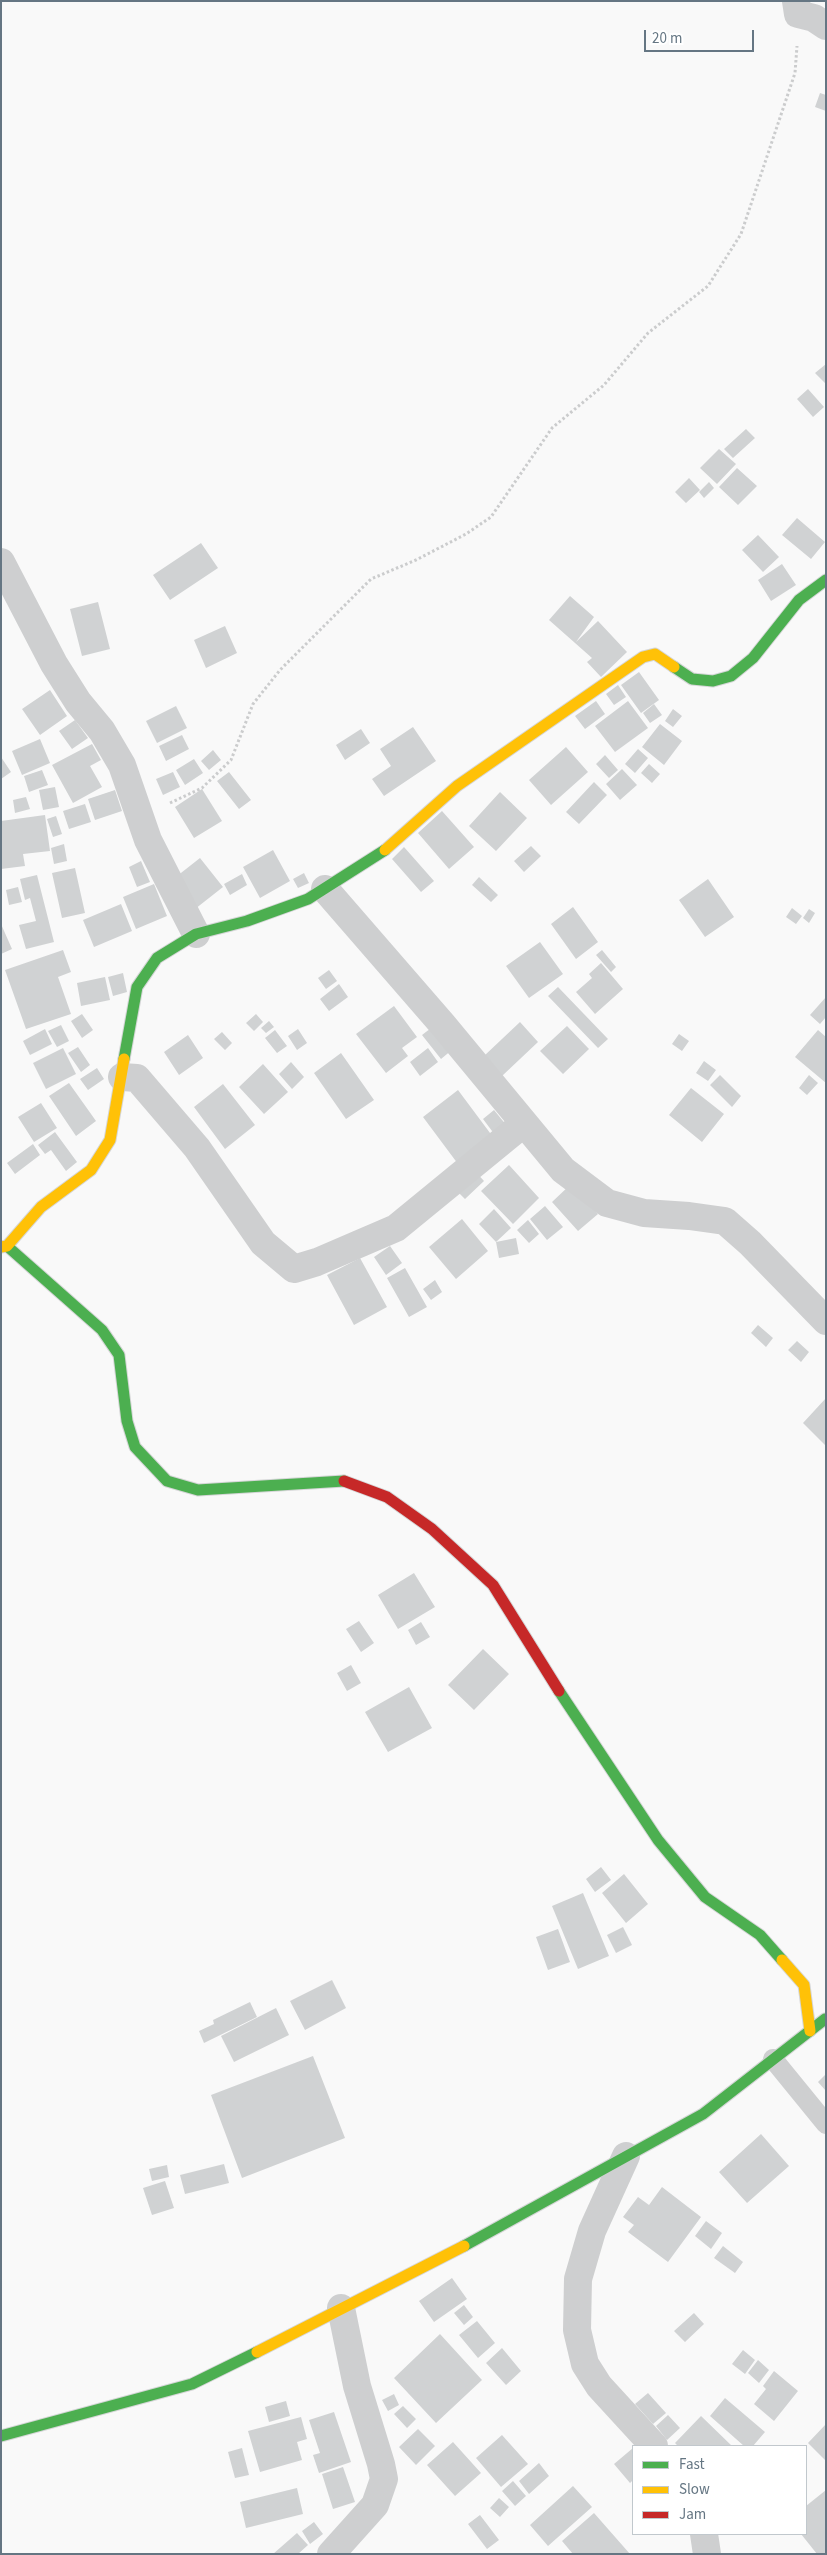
<!DOCTYPE html>
<html>
<head>
<meta charset="utf-8">
<style>
	body { margin:0 }
	#map { position:relative; width:827px; height:2555px; overflow:hidden; background:#f9f9f9; font-family:"Source Sans 3",sans-serif }
	canvas { display:block }
	.frame { position:absolute; inset:0; border:2px solid #657683; pointer-events:none }
	.legend { position:absolute; left:632px; top:2445px; width:175px; height:90px; box-sizing:border-box; background:#fff; border:1px solid #c1c8cd; margin:0; padding:6px 9px; list-style:none; font-size:15px; color:#657683 }
	.legend li { display:flex; align-items:center; gap:10px; height:25px }
	.legend b { width:25px; border:1px solid #c1c8cd }
	.scale { position:absolute; left:644px; top:30px; width:110px; height:22px; box-sizing:border-box; border:2px solid #657683; border-top:0; padding-left:6px; font-size:15px; line-height:18px; white-space:nowrap; color:#657683; -webkit-text-stroke:4px #fff; paint-order:stroke }
</style>
</head>
<body>
<div id="map">
<canvas width="827" height="2555"></canvas>
<div class="frame"></div>
<ul class="legend">
<li><b style="height:6px;background:#4caf50"></b>Fast</li>
<li><b style="height:6px;background:#ffc107"></b>Slow</li>
<li><b style="height:6px;background:#c62828"></b>Jam</li>
</ul>
<div class="scale">20 m</div>
</div>
<script>
const ctx = document.querySelector('canvas').getContext('2d');
ctx.lineJoin = 'round';
function paint(path, color) {
  ctx.fillStyle = color;
  ctx.fill(path, 'evenodd');
}
function poly(rows) {
  const path = new Path2D();
  for (const r of rows) {
    path.moveTo(r[0], r[1]);
    for (let i = 2; i < r.length; i += 2) path.lineTo(r[i], r[i + 1]);
  }
  return path;
}
function trace(path, color, width, dash) {
  ctx.strokeStyle = color;
  ctx.lineWidth = width;
  ctx.lineCap = dash ? 'butt' : 'round';
  ctx.setLineDash(dash || []);
  ctx.stroke(path);
}
paint(poly([
	[820,93,826,95,826,111,815,107],
	[826,364,826,384,815,373],
	[808,389,824,407,813,417,797,399],
	[746,429,755,438,733,458,724,449],
	[719,449,736,464,717,484,700,468],
	[737,468,757,486,738,505,719,487],
	[689,478,700,490,686,503,675,492],
	[709,482,714,488,704,498,699,492],
	[797,518,825,542,811,559,782,535],
	[758,535,779,557,763,572,742,550],
	[201,543,218,568,170,600,153,575],
	[782,564,796,585,771,601,758,580],
	[570,596,594,617,576,642,598,621,627,652,601,677,587,662,592,658,549,620],
	[98,602,110,649,82,656,70,609],
	[225,626,237,653,206,668,194,640],
	[639,672,659,700,641,713,621,685],
	[618,685,626,697,614,705,606,694],
	[50,690,67,716,40,735,22,709],
	[596,701,605,714,585,729,575,716],
	[628,701,648,728,615,752,595,726],
	[654,704,662,715,650,723,643,713],
	[176,706,187,728,157,743,146,721],
	[673,709,682,716,673,727,665,721],
	[75,720,88,738,72,749,59,731],
	[660,724,682,741,664,765,642,747],
	[413,727,436,761,384,796,372,779,391,766,380,749],
	[361,729,370,743,345,760,336,745],
	[182,735,189,749,166,761,159,746],
	[40,739,50,763,22,775,12,751],
	[92,744,101,760,90,766,102,787,73,803,52,765],
	[566,747,588,772,551,805,529,780],
	[638,749,648,758,635,773,625,764],
	[213,750,221,760,209,770,201,761],
	[605,755,618,770,609,778,596,764],
	[1,757,11,772,1,779],
	[194,759,203,773,185,785,176,770],
	[649,764,660,774,652,783,641,773],
	[622,769,637,785,620,800,606,784],
	[42,770,48,785,29,792,24,776],
	[173,772,180,787,163,795,156,779],
	[229,772,251,800,239,809,217,781],
	[594,782,607,795,579,824,566,812],
	[55,787,59,807,43,810,39,790],
	[202,789,222,821,194,838,175,807],
	[115,790,122,811,95,820,88,799],
	[500,792,527,818,496,851,469,826],
	[26,797,30,809,15,813,13,800],
	[85,804,91,822,69,829,63,811],
	[442,811,474,847,449,869,418,833],
	[45,815,50,851,23,854,25,866,1,869,1,821],
	[56,816,62,834,53,837,47,819],
	[64,844,67,861,54,864,51,848],
	[531,846,541,856,524,872,514,861],
	[404,847,434,881,421,892,392,859],
	[273,850,290,881,260,898,243,867],
	[200,858,223,887,195,909,172,880],
	[141,861,150,882,137,887,129,867],
	[75,868,85,913,62,918,52,873],
	[304,873,309,883,298,888,293,879],
	[242,874,247,885,230,895,224,884],
	[37,875,54,942,26,949,19,925,36,921,30,898,25,900,20,879],
	[479,877,498,895,491,902,472,885],
	[708,879,734,917,705,937,679,900],
	[154,884,167,916,136,929,123,897],
	[18,887,22,902,9,905,6,890],
	[121,904,132,931,94,947,83,920],
	[573,907,598,942,576,959,551,924],
	[792,908,802,916,796,924,786,917],
	[809,909,815,913,809,923,803,918],
	[1,924,12,949,1,954],
	[540,942,563,974,529,998,506,966],
	[63,950,71,972,58,977,71,1014,26,1029,5,970],
	[602,950,616,967,611,972,596,955],
	[601,963,623,989,595,1014,576,992,592,978,589,974],
	[329,970,337,981,326,989,318,978],
	[123,973,127,992,113,996,108,977],
	[105,977,110,1000,81,1006,77,983],
	[339,984,348,997,329,1011,320,999],
	[558,987,608,1039,598,1048,548,996],
	[826,997,826,1017,820,1024,810,1015],
	[394,1006,417,1037,402,1048,408,1056,386,1073,356,1034],
	[82,1014,93,1030,82,1038,71,1021],
	[256,1014,263,1022,254,1031,246,1023],
	[269,1021,274,1027,266,1033,261,1028],
	[520,1022,538,1042,502,1076,484,1056],
	[61,1025,69,1041,57,1047,48,1031],
	[435,1025,453,1049,441,1059,422,1035],
	[567,1026,589,1049,563,1074,540,1051],
	[45,1029,52,1044,30,1055,23,1041],
	[298,1029,307,1043,297,1050,288,1036],
	[275,1030,287,1046,277,1053,265,1038],
	[818,1030,826,1037,826,1083,795,1057],
	[222,1032,232,1043,225,1050,214,1039],
	[679,1034,689,1041,682,1051,672,1044],
	[188,1035,203,1058,179,1075,164,1052],
	[78,1047,90,1065,81,1072,68,1053],
	[63,1048,76,1074,46,1089,33,1063],
	[428,1048,438,1062,420,1076,410,1062],
	[341,1053,374,1100,346,1119,314,1073],
	[704,1061,716,1070,708,1081,696,1073],
	[291,1062,304,1077,292,1089,279,1074],
	[263,1064,288,1092,264,1114,239,1087],
	[97,1068,104,1079,88,1090,80,1079],
	[720,1075,741,1096,732,1107,710,1085],
	[809,1075,818,1083,807,1095,799,1088],
	[69,1083,96,1121,76,1136,49,1096],
	[223,1084,255,1125,225,1149,194,1107],
	[691,1088,724,1114,702,1142,669,1115],
	[458,1090,493,1137,458,1164,423,1117],
	[41,1103,57,1128,34,1142,18,1117],
	[494,1110,507,1126,495,1135,483,1119],
	[55,1132,77,1162,66,1171,51,1150,45,1154,38,1145],
	[33,1144,40,1155,15,1174,7,1163],
	[509,1165,539,1198,513,1224,481,1191],
	[473,1169,484,1181,465,1199,453,1187],
	[571,1184,598,1214,578,1231,552,1202],
	[545,1206,563,1227,547,1240,530,1219],
	[494,1209,511,1228,496,1242,479,1224],
	[462,1219,488,1251,456,1279,429,1247],
	[528,1220,539,1234,529,1243,517,1230],
	[516,1238,519,1254,499,1258,496,1242],
	[390,1246,402,1263,386,1275,374,1257],
	[360,1258,387,1307,354,1325,327,1275],
	[405,1268,427,1307,409,1317,387,1278],
	[435,1280,442,1292,431,1300,423,1289],
	[758,1325,773,1338,766,1347,751,1333],
	[797,1341,809,1352,801,1362,788,1350],
	[826,1398,826,1444,825,1445,803,1423],
	[414,1573,435,1607,398,1629,378,1595],
	[359,1621,374,1643,361,1652,346,1629],
	[421,1622,430,1637,416,1645,408,1630],
	[483,1649,509,1674,474,1710,448,1685],
	[351,1665,361,1683,347,1691,337,1673],
	[409,1687,432,1728,388,1752,365,1712],
	[601,1867,611,1880,595,1892,586,1879],
	[624,1874,648,1904,626,1923,602,1893],
	[583,1893,609,1956,578,1969,552,1906],
	[623,1927,632,1945,616,1953,607,1935],
	[558,1929,570,1962,548,1970,536,1937],
	[332,1980,346,2008,305,2030,290,2001],
	[250,2002,257,2017,204,2043,199,2031,214,2024,213,2020],
	[276,2008,289,2035,234,2062,221,2036],
	[313,2056,345,2138,242,2178,211,2095],
	[826,2074,826,2091,818,2082],
	[761,2134,789,2166,747,2203,719,2172],
	[224,2164,229,2183,185,2194,180,2175],
	[167,2165,169,2177,152,2181,149,2169],
	[165,2181,174,2208,152,2215,143,2188],
	[662,2187,701,2217,668,2262,628,2232,634,2225,623,2217,638,2197,649,2205],
	[706,2221,722,2233,711,2249,695,2236],
	[723,2246,743,2262,735,2273,714,2258],
	[452,2278,467,2299,434,2322,419,2301],
	[464,2305,473,2317,464,2325,454,2313],
	[694,2313,704,2324,685,2342,674,2331],
	[477,2321,495,2343,478,2358,459,2335],
	[440,2334,482,2380,436,2423,394,2378],
	[502,2348,521,2371,506,2385,486,2363],
	[743,2350,755,2360,745,2374,732,2364],
	[758,2360,769,2370,759,2383,748,2373],
	[774,2371,798,2391,774,2421,754,2404,766,2389,763,2386],
	[648,2393,666,2413,653,2424,635,2404],
	[394,2394,399,2405,388,2411,382,2400],
	[725,2398,765,2432,753,2446,744,2446,710,2416],
	[286,2401,290,2416,269,2422,265,2407],
	[403,2406,416,2419,407,2428,394,2414],
	[334,2412,351,2462,319,2473,313,2455,320,2453,309,2420],
	[668,2415,680,2428,667,2440,656,2426],
	[701,2416,732,2446,678,2446,675,2443],
	[301,2417,307,2439,297,2442,302,2460,260,2472,248,2431],
	[826,2424,826,2461,808,2443],
	[418,2429,435,2446,416,2465,399,2447],
	[502,2435,528,2464,501,2487,476,2458],
	[453,2442,481,2473,455,2496,427,2465],
	[242,2448,249,2475,235,2478,228,2452],
	[633,2448,633,2480,630,2483,614,2464],
	[539,2463,549,2476,529,2494,519,2481],
	[343,2467,355,2502,333,2509,322,2474],
	[513,2481,526,2496,515,2506,502,2491],
	[573,2486,592,2507,548,2546,530,2525],
	[297,2488,303,2514,246,2528,240,2502],
	[826,2490,826,2554,817,2554,801,2534,806,2534,806,2506],
	[499,2498,509,2507,500,2517,490,2508],
	[594,2513,630,2554,573,2554,562,2541],
	[480,2515,499,2540,487,2549,468,2524],
	[314,2522,323,2534,310,2544,302,2531],
	[297,2533,308,2545,298,2554,273,2554]
]), '#d0d2d3');
const fast = poly([
	[674,667,692,679,713,681,731,676,753,658,799,600,826,580],
	[124,1059,137,987,157,958,196,934,247,921,308,899,385,850],
	[7,1246,102,1330,119,1355,127,1421,135,1447,167,1481,198,1490,344,1481],
	[559,1691,658,1840,705,1897,760,1935,782,1960],
	[464,2246,703,2114,825,2019],
	[1,2436,192,2384,257,2352]
]);
const slow = poly([
	[385,850,457,786,643,657,655,654,674,667],
	[1,1247,7,1246,41,1207,91,1170,110,1140,124,1059],
	[782,1960,804,1985,810,2031],
	[257,2352,464,2246]
]);
const jam = poly([
	[344,1481,387,1497,432,1529,493,1585,559,1691]
]);
trace(fast, '#d5d6d7', 13);
trace(slow, '#d5d6d7', 13);
trace(jam, '#d5d6d7', 13);
trace(poly([
	[170,803,202,788,231,760,253,704,280,670,371,579,416,560,466,534,491,517,552,428,604,385,648,333,708,286,741,234,795,73,797,46]
]), '#cbcccd', 3, [2.5, 2.5]);
trace(poly([
	[773,2059,826,2124]
]), '#cecfd0', 20);
trace(poly([
	[796,1,798,14,814,18,826,26],
	[1,562,54,664,78,702,102,731,122,765,148,840,196,934],
	[325,889,443,1025,563,1170,607,1203,644,1213,689,1216,725,1221,750,1243,826,1321],
	[122,1077,137,1078,197,1148,263,1243,294,1269,317,1262,396,1228,523,1124],
	[626,2156,592,2231,578,2279,577,2330,585,2364,599,2386,654,2446],
	[704,2534,707,2554],
	[331,2554,375,2505,384,2479,381,2464,357,2386,341,2308]
]), '#cecfd0', 28);
trace(fast, '#4caf50', 11);
trace(slow, '#ffc107', 11);
trace(jam, '#c62828', 11);
</script>
</body>
</html>
